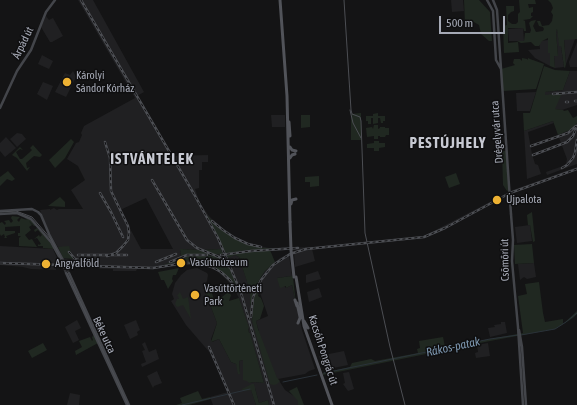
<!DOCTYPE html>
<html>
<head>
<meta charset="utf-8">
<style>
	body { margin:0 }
	#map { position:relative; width:577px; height:405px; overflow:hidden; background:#141415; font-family:"Asap Condensed",sans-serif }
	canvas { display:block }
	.scale { position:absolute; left:439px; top:16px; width:66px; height:18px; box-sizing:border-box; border:2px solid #a6aab6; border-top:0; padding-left:5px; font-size:12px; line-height:14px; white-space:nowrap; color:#a6aab6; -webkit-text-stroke:3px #0f0f10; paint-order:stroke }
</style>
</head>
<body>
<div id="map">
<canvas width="577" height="405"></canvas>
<div class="scale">500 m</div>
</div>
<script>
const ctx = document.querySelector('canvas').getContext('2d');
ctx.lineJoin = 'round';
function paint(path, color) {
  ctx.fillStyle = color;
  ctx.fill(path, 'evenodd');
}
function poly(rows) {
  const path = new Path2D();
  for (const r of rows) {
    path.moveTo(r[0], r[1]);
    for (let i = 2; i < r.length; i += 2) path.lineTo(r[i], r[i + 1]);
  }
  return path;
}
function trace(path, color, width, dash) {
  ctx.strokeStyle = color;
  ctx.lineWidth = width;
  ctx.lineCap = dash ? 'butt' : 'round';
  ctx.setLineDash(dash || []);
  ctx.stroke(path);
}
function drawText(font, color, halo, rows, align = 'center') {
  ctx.font = font + ' "Asap Condensed",sans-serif';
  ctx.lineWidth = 3;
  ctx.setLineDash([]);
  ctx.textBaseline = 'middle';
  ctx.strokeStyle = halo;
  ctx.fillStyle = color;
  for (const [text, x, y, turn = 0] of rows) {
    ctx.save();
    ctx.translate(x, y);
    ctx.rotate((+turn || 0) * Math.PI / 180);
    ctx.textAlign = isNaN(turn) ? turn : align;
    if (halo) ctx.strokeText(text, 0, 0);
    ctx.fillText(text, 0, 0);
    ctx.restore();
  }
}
paint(poly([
	[78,0,93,0,144,92,137,96,173,156,208,155,208,162,202,162,202,170,199,170,199,188,195,189,200,203,209,216,221,228,233,236,249,244,269,248,314,247,416,238,426,235,513,190,577,167,577,169,506,195,427,237,417,239,342,247,312,249,315,261,295,267,294,253,289,255,292,276,277,278,286,288,292,285,302,330,315,369,309,371,305,374,278,379,285,390,297,398,303,405,269,405,268,400,259,403,255,388,251,389,256,405,213,405,210,397,228,392,211,354,186,325,171,301,174,299,172,294,175,283,181,275,187,270,197,268,207,273,208,275,207,281,203,286,217,323,211,339,212,342,219,339,231,362,236,364,240,373,239,361,243,360,249,383,255,382,264,383,239,298,231,284,217,271,205,266,189,264,163,268,137,269,136,271,113,271,113,269,56,267,56,270,31,269,23,267,0,265,0,246,53,249,57,258,74,259,65,247,58,247,49,232,40,210,50,209,50,210,54,208,57,210,59,209,83,209,71,190,85,180,78,166,67,159,76,143,79,142,82,135,81,133,84,126,135,98],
	[146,198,173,249,141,249,120,210],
	[207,216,220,229,233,237,248,244,269,249,246,250,228,254,251,251,299,249,280,258,265,271,257,285,250,305,250,290,239,257,235,255,228,257],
	[180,249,201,250,221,249,228,264,217,256,222,254,214,255,227,265,232,274,236,285,235,285,221,271,204,264,182,261,164,265,185,256,212,255,193,254,181,256],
	[258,287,268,316,256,321,259,332,252,321,254,296],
	[451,0,463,0,464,11,452,12],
	[46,16,49,20,53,18,63,36,52,42,50,42,41,27],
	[523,28,524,41,509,41,508,29],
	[557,29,560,46,561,46,564,67,555,68,554,56,558,56,556,32],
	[564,39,575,39,566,64],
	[548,40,548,52,550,52,550,66,535,58,528,50,540,49,539,41],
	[577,42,577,67,570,67,569,62],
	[42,55,53,61,49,69,38,64],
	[73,71,76,77,66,97,55,92,65,73,70,75],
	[570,71,577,71,577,105,562,110,555,109,544,95,545,92,563,90],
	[43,82,53,86,47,100,37,94],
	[536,92,530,111,517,111,516,93],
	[271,115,285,115,285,127,272,127],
	[553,121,554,123,528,132,532,154,535,164,538,165,541,174,527,179,524,131],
	[577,123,577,164,547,175,546,172,563,166,566,164,567,159,558,135,571,130],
	[17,133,22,134,26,139,17,147,10,139],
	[6,137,16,148,5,157,0,151,0,143],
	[530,225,532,241,517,243,515,227],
	[534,263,536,277,527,279,524,277,520,280,518,264],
	[318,271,321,279,306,283,306,275],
	[319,288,322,297,309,302,307,292],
	[77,320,81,328,75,331,79,340,73,343,65,327],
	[136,320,140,330,137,332,138,335,130,339,124,325],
	[501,322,505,322,507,333,490,337,488,328,495,327,494,325,501,324],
	[145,342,149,352,156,349,159,359,142,367,141,364,146,362,142,351,145,350,142,344],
	[488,343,490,356,476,358,475,353,478,352,477,345],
	[344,351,348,365,328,369,325,366,323,367,319,356],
	[157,371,162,383,154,386,153,388,147,376],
	[349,372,354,389,348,391,343,384,345,383,343,373],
	[70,393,80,395,79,405,67,405]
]), '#202022');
paint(poly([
	[464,0,479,0,490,12,492,41,489,41,481,34,479,25,474,22,465,24],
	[519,0,535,0,536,4,528,4,529,8,533,7,533,12,531,13,531,16,533,16,530,19,523,20,525,21,526,31,524,31,523,28,508,28,508,43,518,42,519,52,504,53,503,26,507,25,506,6,514,6,514,11,511,12,508,15,508,21,512,24,516,24,518,22,518,14,520,12],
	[548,0,577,0,577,39,564,40,566,64,565,68,564,67,561,46,559,46,557,29,556,32,558,56,554,56,555,68,550,66,550,53,548,53,548,38,542,41,539,46,535,46,531,42,521,43,517,41,524,41,525,33,530,33,531,30,529,23,531,21,536,20,533,26,536,32,543,31,544,29,543,27,539,26,537,21,540,21,542,26,549,25,552,21,553,15,551,12,553,8,551,3],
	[522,58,527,59,528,60,528,58,530,59,544,64,536,89,503,91,501,69,515,65,513,63,514,59,520,59,522,61],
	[544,66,555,70,570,71,563,90,545,92,545,95,562,93,555,109,563,110,564,111,568,110,573,118,577,116,577,123,572,129,558,135,553,121,524,131,523,113,530,113],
	[361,113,361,140,351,140,351,114],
	[378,113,378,116,385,116,385,121,383,121,383,123,381,123,380,118,378,118,378,123,373,124,373,118,371,118,371,124,368,124,368,121,366,121,366,116,373,116,373,114],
	[301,115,310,115,310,127,301,128],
	[374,125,378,125,378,129,380,128,380,127,385,127,385,128,389,128,389,135,386,135,385,137,380,137,380,136,378,136,378,139,374,139,374,136,367,137,366,128,372,127,373,129],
	[71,139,74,142,65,158,55,168,49,160],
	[374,141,379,141,379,143,385,143,385,147,379,148,379,151,374,151,374,148,367,148,367,144,374,143],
	[33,145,42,155,40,157,34,156,26,163,27,168,30,167,27,171,17,158,12,155,20,147,23,150,20,149,16,152,20,159,22,159,30,152,32,150,30,148],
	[502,151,506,151,509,190,507,191,503,185],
	[8,171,15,179,12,181,7,179,0,186,0,177],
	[456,173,460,184,449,188,445,177],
	[319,176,319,186,310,187,310,182,305,182,305,177],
	[60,197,65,202,65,207,48,206],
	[532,212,535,241,533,242,530,225,528,225,527,215],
	[205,213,220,229,240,241,257,247,276,249,246,250,226,254],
	[12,216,20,217,17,220,19,222,21,218,27,220,25,218,26,218,31,220,36,226,34,226,29,221,32,225,29,227,31,230,25,235,29,240,32,239,37,247,19,246,19,238,21,236,18,236,18,233,20,233,20,226,5,227,5,231,15,231,15,233,6,236,7,238,4,238,5,237,4,234,1,236,0,234,0,223,2,222,5,225,6,223,4,221,9,220,11,223,13,221,11,218],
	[37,228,47,238,54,249,43,248,43,246,38,246,38,244,39,245,41,244,37,238,34,239,39,235,40,237,42,235,38,230,35,232,34,230],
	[532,244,534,263,515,264,514,245],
	[69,246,72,256,75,259,63,258,58,247],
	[180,249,201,250,221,249,223,254,201,255,216,256,222,260,230,268,236,285,235,285,221,271,204,264,182,261,161,266,185,256,200,255,190,254,181,256],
	[270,250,275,262,265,271,261,277,254,290,250,307,250,295,246,285,248,285,239,257,235,255,228,258,226,255,246,251],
	[179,268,176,275,173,275,172,279,173,281,168,289,164,280,161,280,158,272],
	[292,276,293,277,296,304,292,285,286,288,286,286,280,288,277,278],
	[539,282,543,313,545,322,563,319,563,324,577,311,577,314,573,318,555,329,490,341,323,375,323,373,350,367,352,363,371,359,375,361,418,353,417,349,420,348,419,341,443,337,445,347,523,333,518,296,527,294,525,284],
	[203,286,212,293,214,300,222,297,228,292,231,295,229,301,239,298,249,328,248,328,249,333,250,333,264,383,255,382,249,383,247,381,243,380,243,360,239,361,240,374,238,374,236,364,231,362,219,339,211,342,217,323],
	[258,286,260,287,258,296,261,298,264,306,260,319,256,321,258,329,277,378,280,381,277,384,274,385,270,384,252,321,254,296],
	[180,292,183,299,188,297,191,319,183,305,177,307,175,304,177,299,179,299,178,296,177,296],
	[94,335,98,343,76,355,75,351,82,347,79,341,90,337,92,341,93,340,92,337],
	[43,343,47,350,32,358,28,351],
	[252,384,254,384,259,403,268,400,269,405,256,405,251,390,243,391,242,389],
	[297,387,304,405,298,405,298,401,289,391],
	[198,391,202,399,210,397,211,399,189,405,176,405,182,403,180,398]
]), '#202821');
trace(poly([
	[521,335,555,329,566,322,577,313],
	[324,373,490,339,518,335],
	[283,382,317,375],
	[182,405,250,389]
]), '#2a3239', 1);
trace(poly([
	[61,260,66,273],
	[63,260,69,273]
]), '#313235', 2.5, [2.5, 1]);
trace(poly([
	[487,0,493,11,496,60,501,69],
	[493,0,497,10,508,171],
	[0,108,17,71,31,50,46,12,55,0],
	[0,211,32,209,38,212,41,215,49,234,63,260],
	[0,214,17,213,31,219,51,242,61,260],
	[511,214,513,240,512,261,518,327,523,405],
	[66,273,127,405],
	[69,273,129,405],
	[519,330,522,347,526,405]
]), '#43454a', 2.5);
trace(poly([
	[280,0,287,96,290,222],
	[289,122,290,136],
	[290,147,292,150,296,151],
	[290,158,292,155,295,154],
	[291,204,292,200,296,199],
	[296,277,304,326,332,405],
	[295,300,297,306],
	[297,303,300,317],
	[304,321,308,328],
	[298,323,300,318]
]), '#515359', 3);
trace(poly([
	[344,0,351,110,352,114,360,117,361,121,365,233,390,347,405,405],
	[350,110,353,123,361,138],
	[0,212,16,211,32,217,51,239,62,260],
	[67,273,128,405]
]), '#4c4e53', 1);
const rail = poly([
	[81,0,194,194,218,238,241,293,274,405],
	[553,94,577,92],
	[575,101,577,101],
	[566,102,568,102],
	[105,142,110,158,111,191,128,226,129,233,128,240,123,246,116,253,107,256],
	[531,146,568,133,576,126],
	[533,155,567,142,573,136,577,126],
	[562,168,567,165,573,158,575,153,577,140],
	[152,180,187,240,197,248,219,257,229,267],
	[100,193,111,212,123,237],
	[212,221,223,230,235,238,248,244,261,247],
	[69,252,75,259,82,261],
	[78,255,127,255],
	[221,255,251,251,298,248],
	[156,262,176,254],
	[170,262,187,255,207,255],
	[0,263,153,268,184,263,196,263,212,267,221,272,230,280,237,290],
	[251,317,253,297,261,280,273,265,290,254,306,249,424,237,445,228,510,193,577,169],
	[209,347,234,405]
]);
trace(rail, '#4c4e53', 2.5);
trace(rail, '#0f0f10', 1, [3]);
trace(poly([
	[508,171,511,214]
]), '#43454a', 2.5);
trace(poly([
	[290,222,291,250,294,277]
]), '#515359', 3);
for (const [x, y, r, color] of [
	[67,82,5,"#eeb233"],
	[497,200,5,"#eeb233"],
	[181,263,5,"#eeb233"],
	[46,264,5,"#eeb233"],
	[195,295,5,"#eeb233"]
]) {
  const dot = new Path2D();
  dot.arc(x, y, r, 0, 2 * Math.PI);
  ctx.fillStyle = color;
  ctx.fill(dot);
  trace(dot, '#0f0f10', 1.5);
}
drawText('11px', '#a6aab6', '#0f0f10', [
	["Árpád út",23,43,-64],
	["Drégelyvár utca",497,132,-94],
	["Csömöri út",505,260,-91],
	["Béke utca",104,335,65],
	["Kacsóh Pongrác út",323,350,72]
]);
drawText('11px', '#a6aab6', '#0f0f10', [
	["Károlyi",76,76],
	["Sándor Kórház",76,89],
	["Újpalota",506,200],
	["Vasútmúzeum",190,263],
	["Angyalföld",55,264],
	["Vasúttörténeti",204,289],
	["Park",204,302]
], 'left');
drawText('italic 12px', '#7d97b0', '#0f0f10', [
	["Rákos-patak",453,347,-12]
]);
ctx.letterSpacing = '1px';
drawText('bold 15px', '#c7c9d2', '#0f0f10', [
	["PESTÚJHELY",448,143],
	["ISTVÁNTELEK",152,159]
]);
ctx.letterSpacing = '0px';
</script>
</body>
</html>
